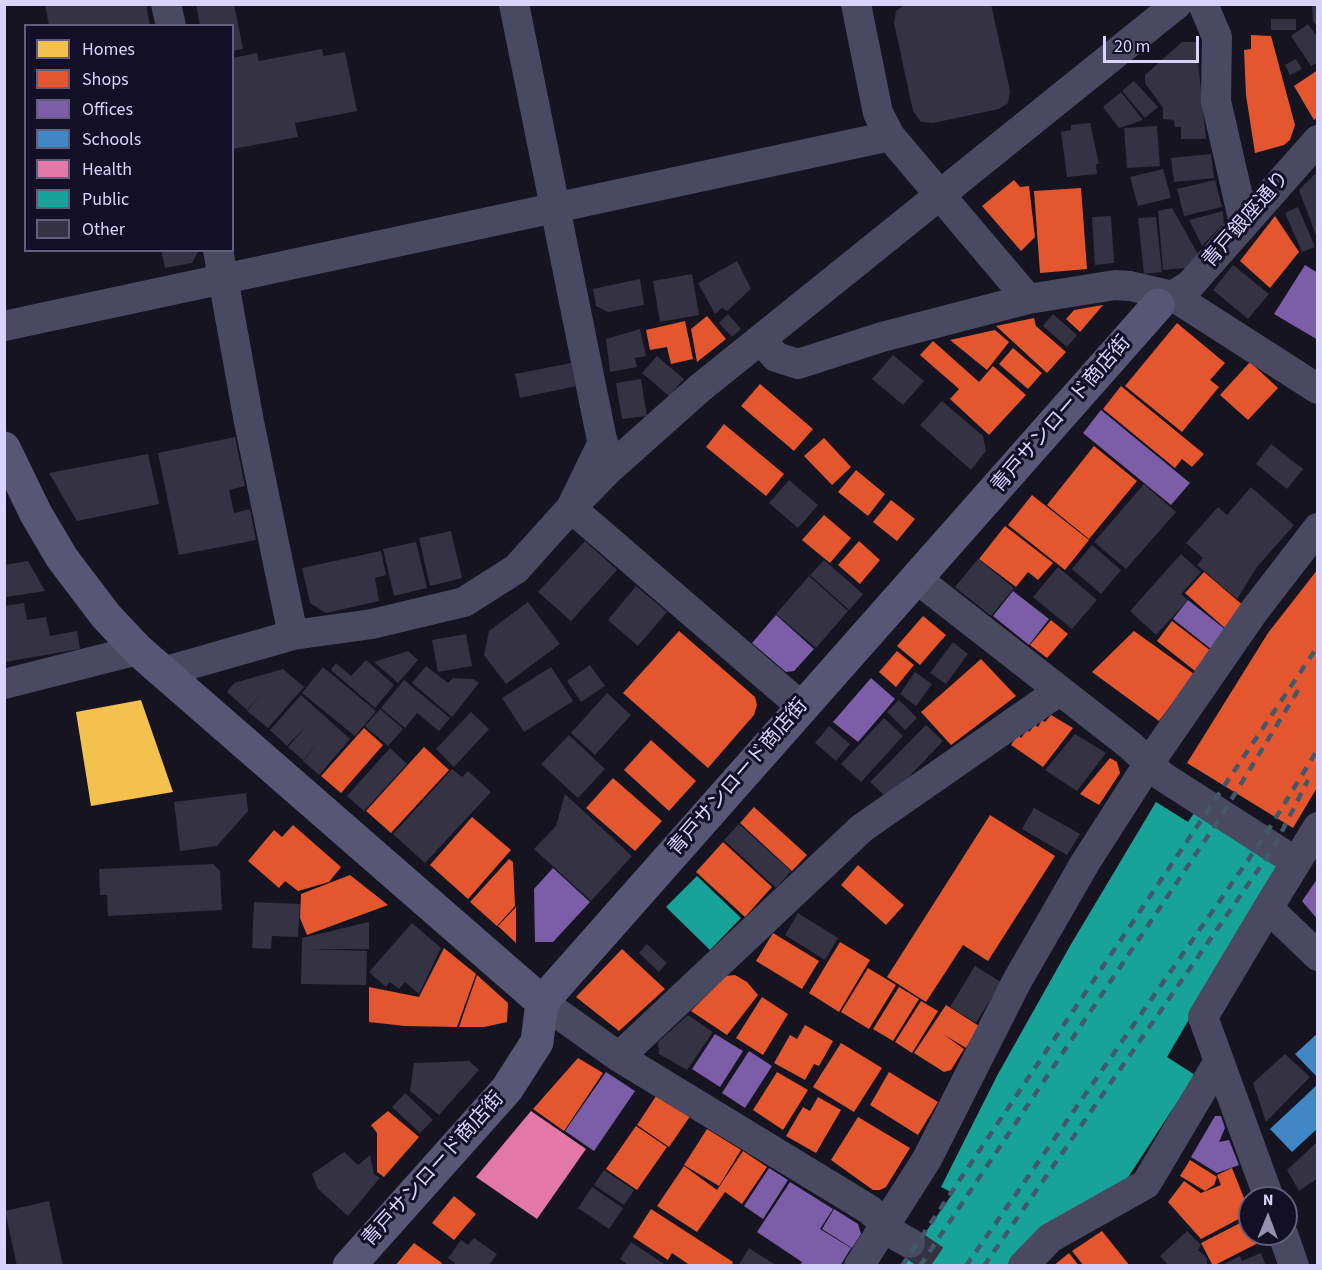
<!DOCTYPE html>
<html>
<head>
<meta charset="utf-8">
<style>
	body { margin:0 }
	#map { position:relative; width:1322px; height:1270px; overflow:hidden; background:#161421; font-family:"Source Sans 3",sans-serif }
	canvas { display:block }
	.frame { position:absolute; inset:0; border:6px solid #d9d4ff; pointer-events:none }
	.legend { position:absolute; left:24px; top:24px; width:210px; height:228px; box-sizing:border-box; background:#130f26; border:2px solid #625e7d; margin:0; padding:8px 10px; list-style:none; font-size:18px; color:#d9d4ff }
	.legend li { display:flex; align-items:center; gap:12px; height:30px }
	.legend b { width:30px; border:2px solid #625e7d }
	.north { position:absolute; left:1238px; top:1186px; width:60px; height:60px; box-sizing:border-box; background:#130f26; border:2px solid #625e7d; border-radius:50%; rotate:1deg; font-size:16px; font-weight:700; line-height:24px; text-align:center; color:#d9d4ff }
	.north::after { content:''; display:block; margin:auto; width:21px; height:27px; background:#9591b1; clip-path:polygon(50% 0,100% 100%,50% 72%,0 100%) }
	.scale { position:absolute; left:1103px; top:36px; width:96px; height:27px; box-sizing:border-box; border:3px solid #d9d4ff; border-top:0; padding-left:8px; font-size:18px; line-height:21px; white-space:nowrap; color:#d9d4ff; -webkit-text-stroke:4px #130f26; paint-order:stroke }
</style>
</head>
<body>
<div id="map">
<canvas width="1322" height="1270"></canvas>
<div class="frame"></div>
<ul class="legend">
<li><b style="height:16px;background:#f2c14e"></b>Homes</li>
<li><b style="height:16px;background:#e4572e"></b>Shops</li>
<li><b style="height:16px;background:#7b5ea7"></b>Offices</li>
<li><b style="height:16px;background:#3f88c5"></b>Schools</li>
<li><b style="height:16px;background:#e377a8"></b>Health</li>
<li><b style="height:16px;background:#17a398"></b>Public</li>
<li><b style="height:16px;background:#343243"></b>Other</li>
</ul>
<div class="north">N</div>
<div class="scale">20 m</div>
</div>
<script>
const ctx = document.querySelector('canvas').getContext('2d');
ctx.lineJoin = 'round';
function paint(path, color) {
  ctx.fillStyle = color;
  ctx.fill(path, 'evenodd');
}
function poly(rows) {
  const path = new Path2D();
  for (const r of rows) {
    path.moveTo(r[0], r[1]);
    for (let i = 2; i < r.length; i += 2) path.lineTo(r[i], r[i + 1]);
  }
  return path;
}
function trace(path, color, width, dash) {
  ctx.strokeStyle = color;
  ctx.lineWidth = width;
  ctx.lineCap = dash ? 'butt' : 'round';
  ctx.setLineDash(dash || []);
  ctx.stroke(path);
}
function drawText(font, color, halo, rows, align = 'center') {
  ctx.font = font + ' "Source Sans 3","Noto Sans JP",sans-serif';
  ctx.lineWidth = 6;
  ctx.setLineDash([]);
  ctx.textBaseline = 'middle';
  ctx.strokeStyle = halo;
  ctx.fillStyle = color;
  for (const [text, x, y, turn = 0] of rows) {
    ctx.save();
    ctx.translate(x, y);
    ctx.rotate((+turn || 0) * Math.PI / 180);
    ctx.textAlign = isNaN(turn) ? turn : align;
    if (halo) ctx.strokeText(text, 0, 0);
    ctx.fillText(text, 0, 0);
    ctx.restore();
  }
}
paint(poly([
	[141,700,173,792,91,806,76,712]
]), '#f2c14e');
paint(poly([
	[1251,35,1271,36,1295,125,1290,140,1284,145,1255,153,1246,95,1244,50,1251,49],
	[1318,70,1318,116,1314,120,1294,86],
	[1014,180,1020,187,1029,186,1035,237,1021,251,982,206],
	[1081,188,1087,269,1040,273,1034,191],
	[1275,216,1299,252,1270,288,1240,261],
	[1103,305,1080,332,1066,319,1074,310],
	[707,316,726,339,697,362,691,329],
	[1034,318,1036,326,1066,352,1047,373,996,326],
	[685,321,693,359,671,364,667,347,650,350,646,330],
	[1177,323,1225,363,1210,380,1219,387,1182,432,1125,386],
	[995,330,1009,342,987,370,950,340],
	[933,341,979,382,993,366,1026,395,989,435,950,399,959,389,920,355],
	[1013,348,1042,373,1028,389,999,364],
	[1250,362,1278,388,1248,420,1220,395],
	[760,384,813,429,794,451,741,406],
	[1121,386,1204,454,1192,467,1182,459,1175,468,1103,409],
	[724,424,784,474,766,496,706,447],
	[824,438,851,467,832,485,804,456],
	[1094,446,1137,481,1089,539,1047,505],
	[856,470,885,494,868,516,838,492],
	[1032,495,1089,540,1065,570,1008,525],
	[891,500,915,519,897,541,873,522],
	[824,515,851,538,830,563,802,540],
	[1005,526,1053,563,1038,580,1028,572,1016,587,979,559],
	[859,541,880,560,860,584,838,565],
	[1318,569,1318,786,1293,828,1187,763,1268,633],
	[1204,572,1245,607,1226,629,1185,593],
	[923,616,946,635,920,665,897,646],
	[1051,620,1068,634,1047,658,1030,645],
	[1172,621,1211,651,1195,671,1157,641],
	[679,631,755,697,757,705,754,715,708,768,623,693],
	[1134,631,1194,674,1159,721,1092,672],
	[897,651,914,665,896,687,879,672],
	[981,659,1016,696,951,745,921,712],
	[1051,715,1073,728,1043,767,1011,745,1018,735,1021,738,1027,730,1029,732,1035,725,1038,727,1042,720,1045,722],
	[364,728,383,745,341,793,321,776],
	[651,740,696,781,669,811,624,770],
	[424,747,449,770,391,833,366,811],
	[1110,758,1117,762,1120,773,1099,805,1080,794],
	[613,778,662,821,635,851,586,808],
	[754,807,807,855,792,871,740,823],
	[990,815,1055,856,988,961,963,945,926,1002,887,977],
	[472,817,511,850,468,899,430,865],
	[293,825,341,867,329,882,298,891,285,881,279,888,248,861,274,830,282,837],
	[723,842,772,887,745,917,696,872],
	[509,859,513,862,515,906,497,926,470,902],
	[858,865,904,905,886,925,841,885],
	[350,875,388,905,307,935,300,918,301,894],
	[516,907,516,943,498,926],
	[773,933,819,961,802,989,756,961],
	[840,942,870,960,839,1012,809,993],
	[444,948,476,974,457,1027,405,1026,369,1022,369,987,419,997],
	[622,949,665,989,619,1031,576,997],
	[868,968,896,985,869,1029,841,1012],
	[477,975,508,1003,507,1022,484,1027,459,1027],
	[735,975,747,982,758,995,727,1035,691,1011,726,976],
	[899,987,919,999,893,1041,873,1029],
	[762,997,788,1014,763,1055,736,1038],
	[921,1001,938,1011,912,1053,895,1042],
	[946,1005,979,1026,966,1048,943,1034,964,1049,951,1070,944,1072,914,1053],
	[805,1025,833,1041,819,1066,814,1064,805,1080,774,1063,790,1035,797,1039],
	[841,1043,882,1068,854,1112,813,1087],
	[578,1058,603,1073,564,1131,533,1109],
	[777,1072,808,1090,783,1130,753,1110],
	[889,1072,938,1102,918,1135,870,1105],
	[660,1090,693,1112,669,1147,637,1125],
	[818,1097,841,1110,816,1153,786,1136,803,1107,810,1111],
	[388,1111,419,1137,384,1177,377,1172,377,1133,371,1125],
	[858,1117,910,1148,886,1187,880,1190,873,1190,831,1160],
	[636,1126,667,1147,637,1190,606,1169],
	[707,1129,741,1150,719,1186,684,1165],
	[743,1151,767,1167,742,1204,725,1192,697,1232,657,1206,684,1166,717,1190],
	[1190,1160,1217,1177,1214,1185,1205,1191,1180,1176],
	[1232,1168,1250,1213,1201,1239,1168,1202,1184,1181,1201,1193,1221,1185,1217,1175],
	[454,1196,476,1214,454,1240,432,1223],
	[651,1209,733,1262,731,1266,691,1266,672,1253,668,1260,633,1237],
	[1250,1218,1250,1234,1264,1234,1266,1239,1213,1266,1201,1243],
	[1102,1231,1130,1266,1084,1266,1072,1251],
	[414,1243,442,1263,440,1266,395,1266],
	[1069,1253,1079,1266,1053,1266]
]), '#e4572e');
paint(poly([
	[1305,265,1318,273,1318,340,1274,314],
	[1101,410,1190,483,1171,505,1083,433],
	[1013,591,1049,619,1029,645,993,616],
	[1188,600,1226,630,1211,649,1173,619],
	[776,615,814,649,794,671,786,672,752,643],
	[871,678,895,699,858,742,833,722],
	[553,868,590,902,553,942,535,942,534,889],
	[1318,878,1318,920,1302,901],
	[715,1034,743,1051,720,1087,692,1069],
	[749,1051,772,1066,745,1108,722,1093],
	[606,1072,635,1091,594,1151,565,1131],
	[1215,1116,1221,1116,1225,1128,1219,1142,1229,1140,1239,1165,1217,1173,1191,1157],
	[769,1168,788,1180,763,1219,744,1206],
	[790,1182,833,1209,820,1229,851,1248,840,1266,800,1266,802,1262,757,1232],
	[834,1209,858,1224,861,1234,852,1248,822,1229]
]), '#7b5ea7');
paint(poly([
	[1318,1033,1318,1078,1295,1054],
	[1318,1084,1318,1128,1292,1152,1270,1129]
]), '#3f88c5');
paint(poly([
	[531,1111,586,1149,537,1219,476,1177]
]), '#e377a8');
paint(poly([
	[1207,794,1292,844,1167,1057,1195,1075,1123,1185,1017,1266,902,1266,953,1193,941,1187,998,1074,1070,946,1156,802,1188,822],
	[697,876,741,918,710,950,666,907]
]), '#17a398');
paint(poly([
	[45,4,146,4,150,26,49,26],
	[196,4,234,4,243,49,232,51,232,26,200,26],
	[906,4,991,4,1010,91,1008,103,999,109,933,123,921,122,913,111,894,23,896,11],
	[1312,4,1318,4,1318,28,1313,21],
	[1271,19,1296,19,1296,30,1271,30],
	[1308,24,1318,38,1318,62,1311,66,1291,36],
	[1182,42,1196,42,1206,139,1181,139,1181,127,1175,127,1174,120,1163,119,1163,108,1145,83,1145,75],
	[322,49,323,56,345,52,357,111,295,123,298,137,232,149,232,58,257,53,259,61],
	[1296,59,1302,69,1290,75,1285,65],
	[1134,81,1158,107,1145,118,1122,91],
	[1121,92,1143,120,1119,128,1103,107],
	[1090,123,1099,164,1096,164,1097,174,1067,177,1061,132,1071,130,1071,125],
	[1157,126,1160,166,1127,168,1124,128],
	[1211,154,1214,178,1174,182,1171,158],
	[1163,169,1171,198,1138,206,1130,177],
	[1318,171,1318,238,1317,238,1299,190],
	[1215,180,1222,207,1184,216,1177,189],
	[1298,207,1315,247,1302,252,1285,213],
	[1172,208,1198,254,1185,268,1163,270,1158,211],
	[1223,211,1224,223,1202,246,1189,220],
	[1111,216,1114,263,1095,265,1092,217],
	[1156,217,1162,272,1144,274,1138,218],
	[161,250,199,250,192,263,165,268],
	[737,261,751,289,727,311,722,308,715,314,698,283],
	[1233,265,1269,294,1248,319,1213,290],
	[692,274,699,315,660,322,653,281],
	[640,279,644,305,608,312,596,306,593,289],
	[728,314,741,329,732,337,719,323],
	[1053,314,1077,335,1067,347,1043,326],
	[640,329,646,356,635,358,637,367,610,372,606,339],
	[893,355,924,381,903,405,872,379],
	[657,356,684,379,669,396,642,373],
	[571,363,576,386,520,398,515,374],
	[641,379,647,416,622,419,616,383],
	[942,401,983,436,986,451,971,470,920,425],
	[235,437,245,486,229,490,234,513,250,509,256,540,179,555,158,453],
	[1271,444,1303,469,1287,489,1256,464],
	[148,454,159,504,77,521,49,473],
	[789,480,818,505,798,528,769,503],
	[1144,484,1176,512,1126,569,1094,542],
	[1251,487,1294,525,1257,567,1237,599,1197,565,1203,558,1186,543,1218,507,1227,515],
	[451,531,462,578,430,586,419,538],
	[585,541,617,570,571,621,538,592],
	[416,542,427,588,394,596,383,549],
	[1092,545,1121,570,1101,594,1072,569],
	[381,551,386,575,375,578,379,601,326,613,310,603,302,568],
	[1181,554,1201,572,1181,594,1188,600,1156,635,1130,611],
	[978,559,1014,588,991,616,955,587],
	[824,560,863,594,849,610,810,575],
	[28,561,45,591,6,597,4,565],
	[1058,567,1097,600,1072,629,1033,597],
	[809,576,848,611,816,648,776,614],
	[636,586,667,612,638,646,608,620],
	[528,602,560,644,506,684,484,655,489,631],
	[24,603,27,620,46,617,50,636,77,631,80,649,5,662,4,606],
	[466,634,472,666,438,672,432,640],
	[953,642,968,654,946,684,930,673],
	[408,651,418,660,398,683,374,662],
	[366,660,394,685,375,708,331,670,336,663,351,676],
	[590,665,605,686,581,702,567,681],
	[426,666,448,683,453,678,473,679,479,683,452,717,412,683],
	[323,667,376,711,355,736,302,693],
	[551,667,573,701,524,732,502,698],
	[283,669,304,687,268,728,247,711,263,692,247,710,227,692,234,683],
	[915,672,932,684,916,706,900,694],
	[404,680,450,718,439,731,417,713,405,728,381,708],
	[607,693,631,715,595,755,571,733],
	[301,695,350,739,319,775,303,761,318,743,303,760,288,747,307,725,287,746,270,730],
	[899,700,917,718,905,730,887,712],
	[380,709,403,729,388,746,365,726],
	[471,712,489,729,454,767,436,749],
	[884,718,903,736,861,782,841,764],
	[926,725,943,741,888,799,870,782],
	[829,726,850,744,836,761,815,743],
	[1075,734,1106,753,1077,791,1045,770],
	[569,735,605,769,578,798,541,764],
	[390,748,407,764,364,811,347,796],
	[452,769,462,777,468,771,491,792,425,863,393,834],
	[246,793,248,811,217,846,180,851,174,802],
	[565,794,632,856,591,901,534,849,556,826],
	[1034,808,1080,834,1067,855,1022,829],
	[739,824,791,871,776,888,724,840],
	[213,864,220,871,222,910,108,916,107,895,100,895,99,869],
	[254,902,300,904,298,937,272,936,271,949,252,948],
	[798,913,838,938,825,960,785,935],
	[369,922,369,949,311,949,367,951,366,985,301,984,302,938],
	[412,923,441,948,419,994,405,982,399,989,390,982,386,987,369,972],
	[647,944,667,963,659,972,639,953],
	[975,966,1001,982,976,1023,950,1007],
	[688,1015,713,1032,687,1070,659,1054,658,1042],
	[1285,1054,1310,1077,1266,1122,1253,1083],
	[469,1061,479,1070,439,1115,410,1091,414,1063],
	[405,1093,433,1120,420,1133,392,1107],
	[1318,1141,1318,1178,1299,1191,1287,1170],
	[344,1152,358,1165,370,1155,374,1174,380,1178,348,1216,318,1189,312,1174],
	[604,1170,634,1190,624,1205,594,1185],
	[592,1187,623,1208,609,1229,578,1208],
	[49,1201,63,1266,17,1266,5,1211],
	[1187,1231,1201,1245,1198,1250,1207,1258,1207,1266,1169,1266,1160,1256],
	[474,1238,497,1254,488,1266,454,1266,455,1263,448,1258,461,1240,468,1245],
	[631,1242,664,1264,663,1266,624,1266,626,1263,620,1259],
	[749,1248,777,1266,738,1266],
	[1261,1253,1266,1266,1220,1266,1240,1256,1242,1261]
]), '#343243');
trace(poly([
	[910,1243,944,1266]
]), '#333142', 30, [30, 15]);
trace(poly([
	[166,4,171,26],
	[514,4,606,460],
	[856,4,878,113,890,136,1028,299],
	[1203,4,1217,37,1216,101,1244,223],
	[218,250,249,422,293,635],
	[1158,305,1190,285,1318,140],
	[4,326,890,136],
	[762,341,776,357,798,364,882,337,1028,299,1115,285,1130,286,1173,296,1318,389],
	[917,579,1131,746,1162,776,1296,862],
	[163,672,293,635,372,624,464,602,516,569,571,508,603,442],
	[4,684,138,650],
	[802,707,571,508,608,470,700,388,1177,4],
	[1318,827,1268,908,1318,956],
	[1268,908,1203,1017,1269,1198],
	[542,1002,619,1057,870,1210,897,1236,910,1243],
	[619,1057,862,828,1059,691],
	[1283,1234,1294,1266],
	[859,1266,927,1159,1017,981,1085,863,1149,763,1254,611,1318,528],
	[1023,1266,1050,1238,1146,1184,1219,1061]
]), '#4a4962', 30);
trace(poly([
	[4,448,36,514,62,558,106,616,138,650,542,1002],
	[349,1266,507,1089,537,1042,542,1002,1158,305]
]), '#575674', 33);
trace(poly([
	[902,1266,1318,646],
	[920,1266,1222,815,1300,687],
	[966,1266,1262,840,1318,749],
	[984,1266,1274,847,1308,780]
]), '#43596b', 4.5, [9, 8]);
drawText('20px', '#d9d4ff', '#130f26', [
	["青戸銀座通り",1247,220,-49],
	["青戸サンロード商店街",1062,415,-49],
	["青戸サンロード商店街",739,778,-49],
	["青戸サンロード商店街",434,1170,-48]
]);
</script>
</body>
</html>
